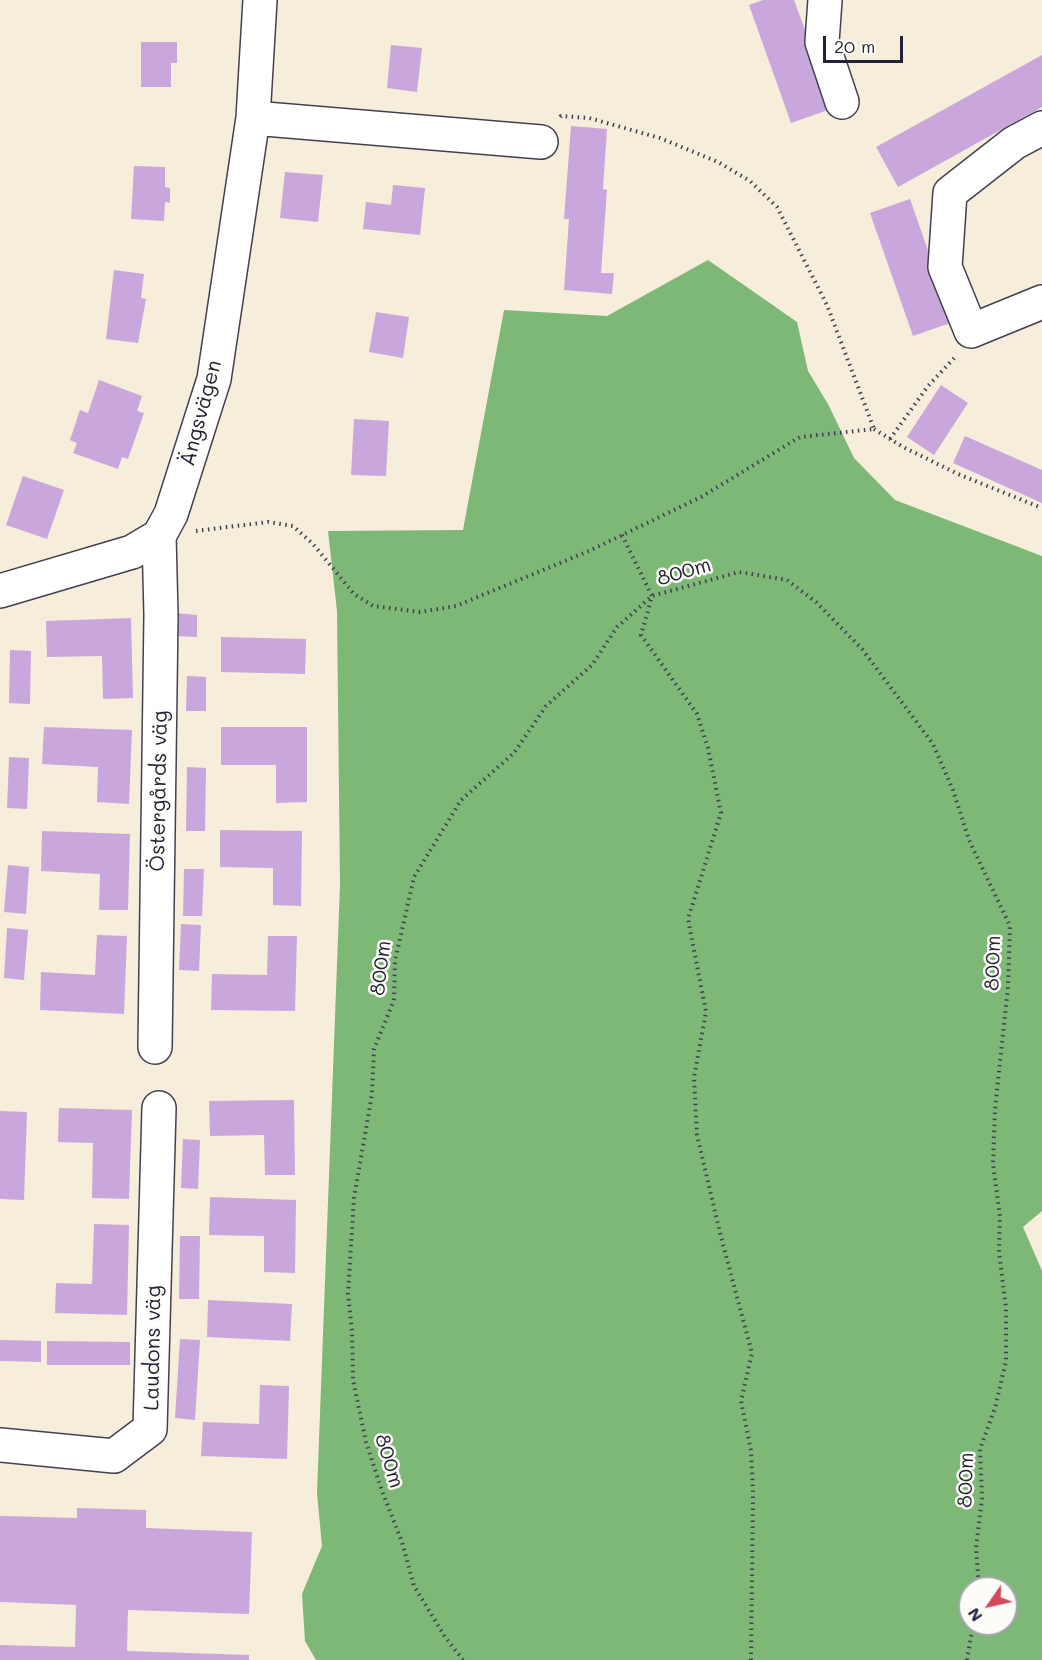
<!DOCTYPE html>
<html>
<head>
<meta charset="utf-8">
<style>
	body { margin:0 }
	#map { position:relative; width:1042px; height:1660px; overflow:hidden; background:#f6edda; font-family:Mali,sans-serif }
	canvas { display:block }
	.north { position:absolute; left:958px; top:1576px; width:60px; height:60px; box-sizing:border-box; background:#fdfcf7; border:2px solid #a5a5ac; border-radius:50%; rotate:236deg; font-size:16px; font-weight:700; line-height:24px; text-align:center; color:#22223b }
	.north::after { content:''; display:block; margin:auto; width:21px; height:27px; background:#d1495b; clip-path:polygon(50% 0,100% 100%,50% 72%,0 100%) }
	.scale { position:absolute; left:823px; top:36px; width:80px; height:27px; box-sizing:border-box; border:3px solid #22223b; border-top:0; padding-left:8px; font-size:18px; line-height:21px; white-space:nowrap; color:#22223b; -webkit-text-stroke:4px #fdfcf7; paint-order:stroke }
</style>
</head>
<body>
<div id="map">
<canvas width="1042" height="1660"></canvas>
<div class="north">N</div>
<div class="scale">20 m</div>
</div>
<script>
const ctx = document.querySelector('canvas').getContext('2d');
ctx.lineJoin = 'round';
function paint(path, color) {
  ctx.fillStyle = color;
  ctx.fill(path, 'evenodd');
}
function poly(rows) {
  const path = new Path2D();
  for (const r of rows) {
    path.moveTo(r[0], r[1]);
    for (let i = 2; i < r.length; i += 2) path.lineTo(r[i], r[i + 1]);
  }
  return path;
}
function trace(path, color, width, dash) {
  ctx.strokeStyle = color;
  ctx.lineWidth = width;
  ctx.lineCap = dash ? 'butt' : 'round';
  ctx.setLineDash(dash || []);
  ctx.stroke(path);
}
function drawText(font, color, halo, rows, align = 'center') {
  ctx.font = font + ' Mali,sans-serif';
  ctx.lineWidth = 5;
  ctx.setLineDash([]);
  ctx.textBaseline = 'middle';
  ctx.strokeStyle = halo;
  ctx.fillStyle = color;
  for (const [text, x, y, turn = 0] of rows) {
    ctx.save();
    ctx.translate(x, y);
    ctx.rotate((+turn || 0) * Math.PI / 180);
    ctx.textAlign = isNaN(turn) ? turn : align;
    if (halo) ctx.strokeText(text, 0, 0);
    ctx.fillText(text, 0, 0);
    ctx.restore();
  }
}
paint(poly([
	[708,260,797,322,808,371,828,404,854,458,895,500,1042,556,1042,1211,1023,1227,1042,1271,1042,1660,316,1660,305,1641,302,1594,322,1546,317,1493,340,885,337,611,328,531,463,530,504,310,607,316],
	[970,1588,1006,1588,1006,1624,970,1624]
]), '#7db877');
paint(poly([
	[763,0,794,0,834,108,791,123,749,5],
	[141,42,177,42,177,63,171,63,171,87,141,87],
	[391,45,422,48,417,92,387,88],
	[1042,55,1042,107,898,187,876,147],
	[571,126,607,129,603,189,607,190,601,273,614,273,612,294,564,290,569,219,564,219],
	[134,166,165,167,165,187,170,188,170,203,165,202,164,221,131,219],
	[285,172,323,175,318,222,280,218],
	[393,185,425,188,420,235,363,229,366,202,391,205],
	[910,199,953,322,913,336,870,213],
	[114,270,144,274,141,298,146,299,138,343,106,339],
	[376,312,409,317,403,358,369,352],
	[99,380,142,396,137,411,144,413,128,459,122,457,118,469,73,453,77,443,70,440,80,410,88,413],
	[941,385,968,403,934,455,907,437],
	[354,419,389,421,386,476,351,475],
	[965,436,1042,470,1042,503,953,463],
	[23,476,64,490,47,539,6,525],
	[176,613,197,615,197,637,175,636],
	[131,618,133,698,103,699,102,656,47,657,46,621],
	[221,637,306,639,305,674,221,672],
	[10,650,31,651,30,704,9,703],
	[187,676,206,677,206,711,186,711],
	[44,727,132,730,129,804,97,802,98,767,42,764],
	[221,727,307,727,307,802,276,803,276,765,221,765],
	[9,757,29,758,27,809,7,808],
	[187,767,206,768,205,831,186,831],
	[220,830,302,831,301,906,273,905,273,868,220,867],
	[42,831,130,834,128,910,99,910,100,874,41,871],
	[8,865,29,867,26,914,4,912],
	[184,869,204,869,202,916,183,916],
	[181,924,201,925,199,971,179,970],
	[7,928,28,930,24,980,4,978],
	[97,935,127,936,124,1014,40,1010,41,972,95,975],
	[268,936,297,936,295,1011,211,1010,212,974,267,975],
	[294,1100,295,1175,265,1175,264,1135,210,1136,209,1101],
	[59,1108,132,1110,129,1199,92,1198,93,1143,58,1142],
	[0,1111,27,1112,24,1200,0,1199],
	[183,1139,200,1140,198,1189,181,1188],
	[210,1197,296,1200,295,1273,264,1272,264,1236,209,1235],
	[94,1224,129,1225,127,1315,55,1313,56,1283,92,1284],
	[180,1236,200,1236,199,1299,179,1299],
	[208,1300,292,1304,290,1341,207,1337],
	[180,1339,200,1340,195,1420,175,1418],
	[0,1340,41,1341,41,1362,0,1361],
	[47,1341,130,1342,130,1365,47,1365],
	[260,1385,289,1386,287,1459,201,1456,203,1422,259,1424],
	[77,1508,146,1510,146,1528,252,1532,249,1614,128,1610,127,1651,249,1655,249,1660,0,1660,0,1645,75,1647,76,1605,0,1602,0,1516,77,1518]
]), '#c9a7dc');
const minor = poly([
	[825,0,822,42,842,102],
	[253,118,541,142],
	[1042,128,1014,143,950,193,945,267,971,331,1042,302],
	[0,591,132,552,159,536,171,514,214,379,253,118,260,0],
	[155,1047,161,615,159,536],
	[0,1445,114,1456,150,1429,159,1108]
]);
trace(minor, '#424053', 36);
trace(poly([
	[874,429,903,447,958,474,1042,508],
	[890,439,928,386,957,355],
	[196,531,268,522,293,526,313,544,354,594,373,606,420,612,456,606,589,551,701,497,800,437,874,429,827,305,777,207,750,181,718,162,660,138,589,118,561,116,558,120],
	[622,535,652,596,641,635,697,714,708,748,721,813,688,919,706,1012,694,1077,697,1135,721,1237,752,1353,741,1401,751,1451,753,1492,751,1660],
	[463,1660,445,1637,414,1586,402,1542,382,1491,366,1442,353,1380,352,1331,348,1294,354,1198,372,1094,374,1049,394,1000,395,961,414,877,461,800,514,753,546,706,592,665,617,627,652,596,739,572,787,580,816,602,862,649,933,744,953,790,969,840,1010,926,1008,987,995,1109,993,1164,1000,1216,999,1252,1006,1308,1006,1361,995,1408,980,1449,982,1498,976,1548,979,1588],
	[967,1660,973,1624]
]), '#424053', 4, [1.5, 4.5]);
trace(minor, '#fff', 33);
drawText('21px', '#22223b', '#fdfcf7', [
	["Ängsvägen",201,413,-75],
	["800m",684,572,-16],
	["Östergårds väg",159,791,-89],
	["800m",993,963,-88],
	["800m",381,968,-83],
	["Laudons väg",153,1348,-89],
	["800m",389,1461,73],
	["800m",966,1480,-88]
]);
</script>
</body>
</html>
